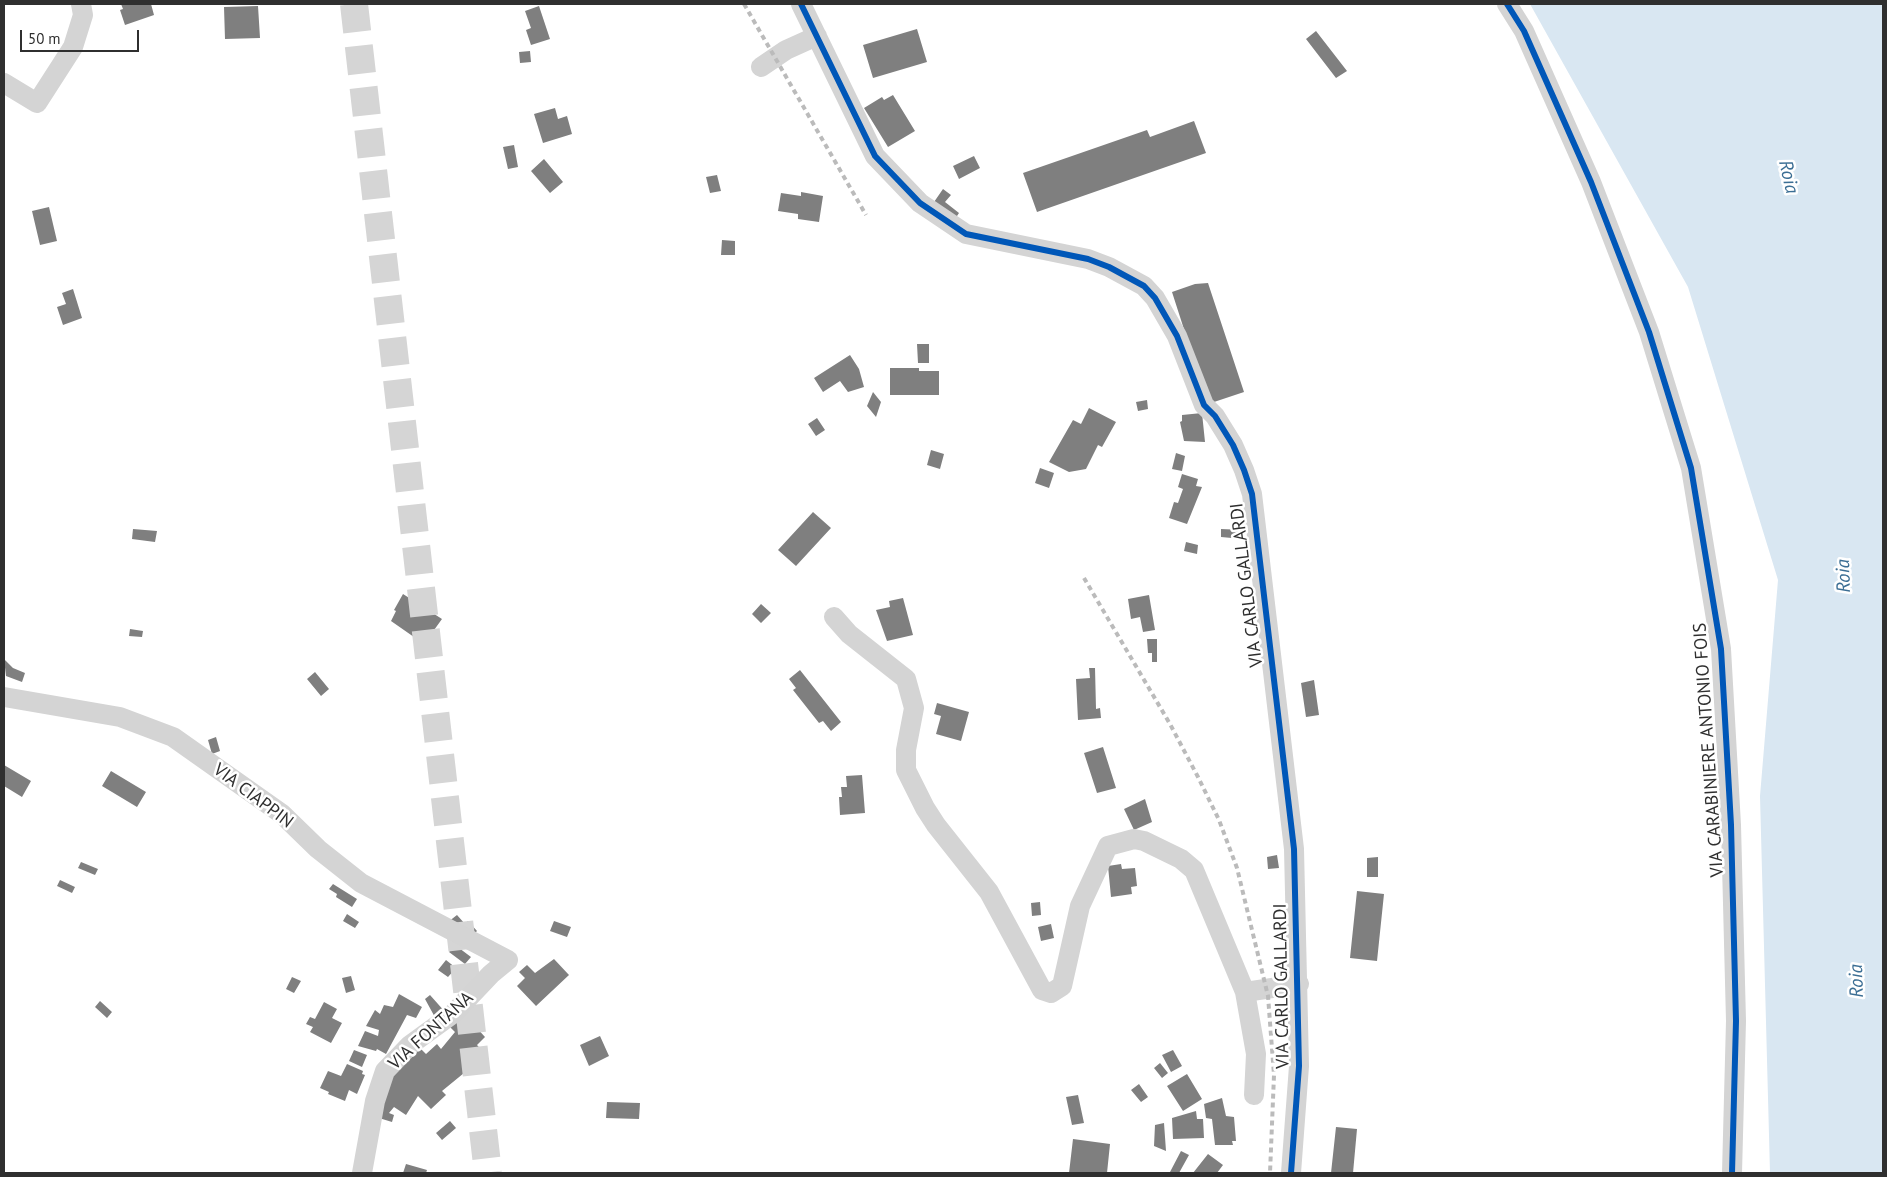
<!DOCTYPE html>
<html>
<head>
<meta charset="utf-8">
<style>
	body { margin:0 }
	#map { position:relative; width:1887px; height:1177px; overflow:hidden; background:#fff; font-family:"PT Sans",sans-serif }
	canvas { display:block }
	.frame { position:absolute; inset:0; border:5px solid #2f2f2f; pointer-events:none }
	.scale { position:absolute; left:20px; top:30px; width:119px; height:22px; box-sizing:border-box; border:2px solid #2f2f2f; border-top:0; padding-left:6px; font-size:15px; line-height:18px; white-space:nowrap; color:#2f2f2f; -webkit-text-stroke:4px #fff; paint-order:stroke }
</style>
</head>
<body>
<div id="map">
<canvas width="1887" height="1177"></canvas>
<div class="frame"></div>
<div class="scale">50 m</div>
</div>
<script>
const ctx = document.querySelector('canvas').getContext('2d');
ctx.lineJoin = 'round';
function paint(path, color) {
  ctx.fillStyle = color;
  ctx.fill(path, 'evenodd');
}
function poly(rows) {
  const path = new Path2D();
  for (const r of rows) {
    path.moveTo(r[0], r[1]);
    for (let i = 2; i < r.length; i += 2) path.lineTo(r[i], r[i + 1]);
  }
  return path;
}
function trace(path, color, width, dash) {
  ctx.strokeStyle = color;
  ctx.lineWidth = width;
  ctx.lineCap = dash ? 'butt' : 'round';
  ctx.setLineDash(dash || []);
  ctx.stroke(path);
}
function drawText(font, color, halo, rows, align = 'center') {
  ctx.font = font + ' "PT Sans",sans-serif';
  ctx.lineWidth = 5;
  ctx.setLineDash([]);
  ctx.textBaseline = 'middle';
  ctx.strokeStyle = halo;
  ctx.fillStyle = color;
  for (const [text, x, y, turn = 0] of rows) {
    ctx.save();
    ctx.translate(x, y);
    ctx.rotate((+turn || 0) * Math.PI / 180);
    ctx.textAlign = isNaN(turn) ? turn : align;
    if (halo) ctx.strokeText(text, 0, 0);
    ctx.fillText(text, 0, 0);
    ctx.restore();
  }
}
paint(poly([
	[1530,4,1883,4,1883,1173,1770,1173,1760,796,1778,580,1688,287]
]), '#d9e7f2');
paint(poly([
	[121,4,151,4,154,15,125,25,120,10,123,9],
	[258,6,260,38,225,39,224,7],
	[539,6,550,39,531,45,526,30,531,28,525,11],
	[917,29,927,62,873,78,863,45],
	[1316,31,1347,71,1336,78,1306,39],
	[530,51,531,62,520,63,519,52],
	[893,95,915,131,888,147,864,108,882,97,884,100],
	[555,108,558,119,567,116,572,134,543,143,534,114],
	[1194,121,1206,153,1037,212,1023,173,1147,130,1150,137],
	[514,145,518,167,508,169,503,147],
	[974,156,980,168,959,179,953,166],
	[544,159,563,182,550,193,531,171],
	[717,175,721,191,710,193,706,177],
	[943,189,951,195,945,202,959,213,953,222,934,202],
	[801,192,823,196,819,222,798,219,798,214,778,211,781,193,801,196],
	[49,207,57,241,40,245,32,211],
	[722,240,735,241,735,255,721,255],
	[1208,283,1244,392,1208,404,1172,292,1195,284],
	[73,289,82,318,63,325,57,307,66,304,62,293],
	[917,344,929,344,929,363,918,363],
	[850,355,859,369,864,387,848,392,840,381,823,392,814,378],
	[890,368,919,368,919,371,939,371,939,395,890,395],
	[873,392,881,402,876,417,867,406],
	[1147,400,1148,409,1138,411,1136,402],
	[1089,408,1116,422,1102,447,1098,445,1086,469,1069,472,1049,462,1073,420,1081,424],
	[1202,413,1205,442,1184,441,1180,422,1182,421,1182,415],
	[817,418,825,430,816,436,808,424],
	[931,450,944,454,940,469,927,465],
	[1176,453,1185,456,1182,471,1172,469],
	[1040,468,1054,473,1049,488,1035,483],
	[1182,474,1198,479,1196,486,1202,487,1187,524,1169,518,1174,502,1178,503,1183,489,1178,487],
	[813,512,831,528,796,566,778,550],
	[133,529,157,531,155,542,132,539],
	[1221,529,1244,530,1244,539,1232,539,1232,533,1232,538,1221,537],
	[1186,542,1198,545,1197,554,1184,551],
	[403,594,442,619,424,644,391,621,396,611,394,610],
	[1149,595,1155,630,1143,632,1140,617,1131,619,1128,599],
	[903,598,913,635,887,641,876,610,890,607,889,601],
	[761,604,771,613,761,623,752,614],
	[130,629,143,631,142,637,129,636],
	[1147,639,1157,639,1157,662,1152,662,1152,653,1148,653],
	[4,659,13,668,25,673,22,682,6,676],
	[1089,668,1095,668,1096,709,1100,708,1101,718,1078,720,1076,679,1090,678],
	[800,670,841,722,831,731,823,721,819,723,793,690,796,688,789,679],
	[315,672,329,689,321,696,307,679],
	[1314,680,1319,715,1306,717,1301,683],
	[937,703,969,712,961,741,936,734,941,716,934,714],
	[216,737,220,751,212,754,208,740],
	[1103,747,1116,788,1097,793,1084,753],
	[4,765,31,781,22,797,4,786],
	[111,771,146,792,137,807,102,786],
	[862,775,865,813,840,815,839,797,842,797,841,787,847,787,846,776],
	[1145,799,1152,822,1134,830,1124,809],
	[1277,855,1279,868,1268,869,1267,857],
	[1378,857,1378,877,1367,877,1367,858],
	[81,862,98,869,95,875,78,868],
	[1121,864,1122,869,1135,868,1137,886,1131,887,1132,894,1111,897,1108,866],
	[60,880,75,887,72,893,57,886],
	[333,884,357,899,352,907,336,897,337,894,329,889],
	[1357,891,1384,894,1377,961,1350,958],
	[1040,902,1041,915,1032,916,1031,903],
	[347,914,359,922,355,928,343,921],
	[457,915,465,924,468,921,477,931,473,935,448,922],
	[554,921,571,927,567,937,550,931],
	[1051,924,1054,938,1041,941,1038,927],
	[455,945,471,957,465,964,449,952],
	[554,959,569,975,536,1006,517,986,525,978,519,972,527,965,535,973],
	[446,960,456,968,448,977,438,970],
	[351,976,355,990,346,993,342,978],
	[292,977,301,981,294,993,286,989],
	[399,994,422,1007,416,1018,407,1015,386,1054,377,1049,376,1051,358,1046,365,1031,378,1036,379,1030,366,1026,375,1010,380,1014,384,1005,393,1007],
	[430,995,446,1013,437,1021,425,999],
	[100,1001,112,1012,107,1018,95,1007],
	[324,1002,337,1009,332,1018,342,1023,331,1043,310,1032,313,1027,306,1024,310,1017,315,1019],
	[468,1007,480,1021,475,1026,485,1037,477,1045,486,1055,442,1091,446,1095,431,1109,418,1096,406,1115,394,1107,389,1113,394,1115,392,1122,379,1118,385,1084,419,1047,426,1054,437,1044,441,1049,455,1032,448,1025],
	[600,1036,609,1056,589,1066,580,1045],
	[354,1050,367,1055,362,1067,349,1061],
	[1173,1050,1182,1066,1171,1072,1162,1055],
	[1160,1063,1168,1073,1162,1078,1154,1068],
	[347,1064,363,1071,362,1074,365,1075,357,1094,349,1090,345,1101,328,1094,329,1092,320,1088,328,1071,341,1076],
	[1187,1074,1202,1099,1183,1111,1167,1086],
	[1139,1084,1148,1097,1141,1102,1131,1090],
	[1078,1095,1084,1123,1072,1125,1066,1097],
	[1222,1098,1226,1116,1234,1117,1236,1141,1232,1141,1233,1145,1215,1145,1212,1119,1206,1118,1204,1104],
	[607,1102,640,1103,639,1119,606,1118],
	[1196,1111,1197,1119,1203,1119,1204,1138,1173,1139,1172,1118],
	[450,1121,456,1128,442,1140,436,1133],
	[1164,1123,1166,1151,1154,1146,1155,1125],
	[1336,1127,1357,1129,1353,1173,1331,1173],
	[1073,1139,1110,1144,1107,1173,1069,1173],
	[1181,1151,1189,1155,1179,1173,1172,1173,1170,1172],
	[1208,1154,1223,1165,1217,1173,1193,1173],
	[406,1164,427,1170,426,1173,403,1173]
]), '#7f7f7f');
trace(poly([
	[354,4,488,1173]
]), '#d5d5d5', 28, [28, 14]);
trace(poly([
	[801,4,875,156,920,203,966,234,1088,259,1109,267,1144,286,1155,298,1177,336,1204,405,1215,416,1233,445,1244,470,1252,494,1294,849,1299,1066,1291,1173],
	[1507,4,1524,31,1591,182,1649,332,1691,468,1721,649,1731,825,1736,1021,1732,1173],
	[761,67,786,50,817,36],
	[4,83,37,103,73,47,83,15,81,4],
	[834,617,849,634,906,679,914,708,906,750,906,770,925,808,936,825,989,892,1042,990,1051,993,1062,986,1080,906,1108,846,1134,839,1144,841,1181,859,1194,870,1245,992,1256,1054,1254,1095],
	[4,697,120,717,173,737,282,814,318,849,361,883,508,960,491,974,454,1013,410,1045,385,1071,375,1101,362,1173],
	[1245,992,1299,984]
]), '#d4d4d4', 20);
trace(poly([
	[744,4,866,215],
	[1084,578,1170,724,1198,777,1219,820,1237,868,1268,996,1274,1075,1270,1173]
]), '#bbb', 4, [5, 4]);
trace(poly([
	[801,4,875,156,920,203,966,234,1088,259,1109,267,1144,286,1155,298,1177,336,1204,405,1215,416,1233,445,1244,470,1252,494,1294,849,1299,1066,1291,1173],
	[1507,4,1524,31,1591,182,1649,332,1691,468,1721,649,1731,825,1736,1021,1732,1173]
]), '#0057b8', 6);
drawText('18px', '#2f2f2f', '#fff', [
	["VIA CARLO GALLARDI",1247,585,-97],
	["VIA CARABINIERE ANTONIO FOIS",1709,750,-94],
	["VIA CIAPPIN",253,796,37],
	["VIA CARLO GALLARDI",1282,986,-91],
	["VIA FONTANA",431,1031,-42]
]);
drawText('italic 19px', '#3b6e94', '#fff', [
	["Roia",1788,177,77],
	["Roia",1844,576,-92],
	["Roia",1857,981,-92]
]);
</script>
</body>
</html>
